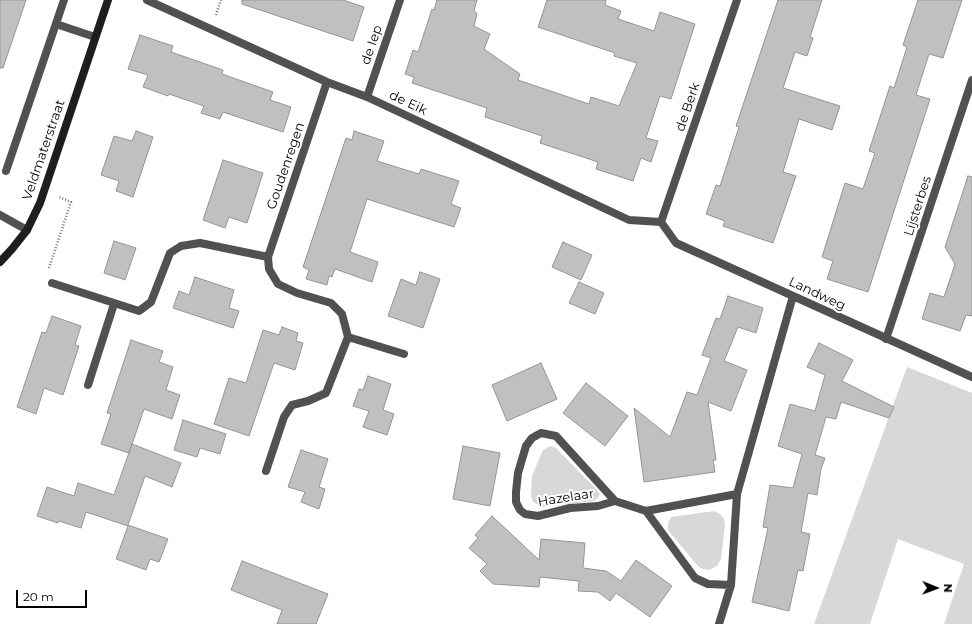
<!DOCTYPE html>
<html>
<head>
<meta charset="utf-8">
<style>
	body { margin:0 }
	#map { position:relative; width:972px; height:624px; overflow:hidden; background:#fff; font-family:Montserrat,sans-serif }
	canvas { display:block }
	.north { position:absolute; left:916px; top:568px; width:40px; height:40px; -webkit-text-stroke:3px #fff; paint-order:stroke; rotate:91deg; font-size:11px; font-weight:700; line-height:16px; text-align:center; color:#000 }
	.north::after { content:''; display:block; margin:auto; width:14px; height:18px; background:#000; clip-path:polygon(50% 0,100% 100%,50% 72%,0 100%) }
	.scale { position:absolute; left:16px; top:590px; width:71px; height:18px; box-sizing:border-box; border:2px solid #000; border-top:0; padding-left:5px; font-size:12px; line-height:14px; white-space:nowrap; color:#000; -webkit-text-stroke:3px #fff; paint-order:stroke }
</style>
</head>
<body>
<div id="map">
<canvas width="972" height="624"></canvas>
<div class="north">N</div>
<div class="scale">20 m</div>
</div>
<script>
const ctx = document.querySelector('canvas').getContext('2d');
ctx.lineJoin = 'round';
function paint(path, color) {
  ctx.fillStyle = color;
  ctx.fill(path, 'evenodd');
}
function poly(rows) {
  const path = new Path2D();
  for (const r of rows) {
    path.moveTo(r[0], r[1]);
    for (let i = 2; i < r.length; i += 2) path.lineTo(r[i], r[i + 1]);
  }
  return path;
}
function trace(path, color, width, dash) {
  ctx.strokeStyle = color;
  ctx.lineWidth = width;
  ctx.lineCap = dash ? 'butt' : 'round';
  ctx.setLineDash(dash || []);
  ctx.stroke(path);
}
function drawText(font, color, halo, rows, align = 'center') {
  ctx.font = font + ' Montserrat,sans-serif';
  ctx.lineWidth = 4;
  ctx.setLineDash([]);
  ctx.textBaseline = 'middle';
  ctx.strokeStyle = halo;
  ctx.fillStyle = color;
  for (const [text, x, y, turn = 0] of rows) {
    ctx.save();
    ctx.translate(x, y);
    ctx.rotate((+turn || 0) * Math.PI / 180);
    ctx.textAlign = isNaN(turn) ? turn : align;
    if (halo) ctx.strokeText(text, 0, 0);
    ctx.fillText(text, 0, 0);
    ctx.restore();
  }
}
paint(poly([
	[907,367,972,393,972,624,944,624,964,564,898,539,870,624,814,624],
	[550,446,556,448,598,491,600,494,598,498,594,501,543,507,533,502,531,496,532,476,543,450],
	[714,511,720,514,724,519,725,525,721,559,717,566,709,570,702,569,697,565,668,530,668,524,671,517]
]), '#d8d8d8');
const building = poly([
	[0,0,26,0,3,68,0,68,0,0],
	[242,0,343,0,364,7,353,41,242,4,242,0],
	[437,0,477,0,474,10,477,14,474,26,490,34,484,49,520,74,518,80,589,104,591,97,619,106,637,63,614,56,615,53,538,27,547,0,606,0,605,5,621,11,618,19,654,31,660,12,695,24,671,99,660,96,646,138,658,141,651,162,641,158,633,181,596,169,598,162,540,143,542,136,485,117,487,108,412,83,414,77,405,74,413,50,418,52,432,9,434,10,437,0],
	[778,0,822,0,810,37,813,38,807,56,795,52,783,88,840,106,832,130,799,119,783,172,796,176,773,243,723,226,725,221,706,214,716,185,720,186,739,127,736,126,778,0],
	[918,0,962,0,943,58,929,54,922,76,916,95,930,99,868,292,827,279,833,261,822,257,845,183,863,189,875,153,869,151,890,86,894,88,907,47,903,45,918,0],
	[140,35,173,46,171,52,223,70,222,74,273,92,270,100,291,107,283,132,223,112,220,119,201,113,204,106,169,94,168,96,143,87,148,75,128,69,140,35],
	[136,131,153,137,133,197,116,191,119,181,101,175,114,136,132,141,136,131],
	[354,131,384,141,377,161,419,174,421,169,459,181,451,204,461,208,454,227,367,199,350,252,378,262,372,282,335,269,332,277,329,276,327,285,306,279,309,270,303,267,346,138,352,140,354,131],
	[223,160,263,173,247,223,229,217,225,228,203,220,223,160],
	[968,176,972,177,972,316,966,315,960,331,922,319,930,293,944,297,955,264,945,247,968,176],
	[114,241,136,248,125,280,104,273,114,241],
	[563,242,592,255,581,280,552,267,563,242],
	[420,272,440,279,423,328,388,316,401,279,416,285,420,272],
	[195,277,234,290,229,308,239,311,233,328,173,308,179,291,189,295,195,277],
	[579,282,604,293,595,314,569,303,579,282],
	[728,296,763,308,756,333,738,327,724,361,747,370,731,411,708,402,716,460,713,460,715,472,644,482,634,408,670,437,687,392,697,395,711,358,702,355,716,318,720,319,728,296],
	[52,316,81,326,75,345,79,346,63,395,44,388,36,414,17,407,42,332,46,333,52,316],
	[282,327,298,333,296,341,303,343,295,370,274,363,249,436,214,424,229,378,246,383,263,330,279,335,282,327],
	[131,340,163,351,159,362,173,367,166,390,180,395,172,419,144,409,129,453,101,444,111,414,107,413,131,340],
	[819,343,853,360,842,381,894,407,889,418,841,402,836,419,826,417,815,455,825,458,821,469,817,495,808,493,801,532,810,534,803,571,798,570,789,611,752,602,768,528,763,527,770,485,793,488,802,454,778,446,790,404,815,411,825,375,807,367,819,343],
	[541,363,557,399,507,421,492,385,541,363],
	[368,376,391,384,383,410,394,414,387,435,363,427,369,411,353,406,359,389,363,390,368,376],
	[586,383,628,416,605,446,563,413,586,383],
	[183,420,226,434,220,454,200,448,197,457,174,450,183,420],
	[132,444,181,463,172,487,145,476,128,525,168,539,159,562,150,559,146,570,116,559,128,526,86,512,81,528,59,521,58,523,37,516,47,487,74,496,78,483,114,495,132,444],
	[463,446,500,453,490,506,453,499,463,446],
	[301,450,328,459,319,487,325,489,319,509,301,502,305,492,288,487,301,450],
	[492,516,539,560,541,539,585,543,583,568,606,571,621,581,636,560,672,586,650,617,616,593,610,601,598,592,578,591,579,581,540,577,539,587,493,584,480,571,487,564,469,548,478,538,475,535,492,516],
	[242,561,328,594,316,624,277,624,282,610,231,590,242,561]
]);
paint(building, '#c0c0c0');
trace(building, '#959595', 1);
trace(poly([
	[216,15,221,0],
	[49,268,71,202,59,197]
]), '#737373', 2.5, [1, 2]);
trace(poly([
	[147,0,327,82,367,97,629,220,661,222],
	[56,24,95,37],
	[367,97,400,0],
	[6,171,64,0],
	[0,215,27,230],
	[661,222,676,243,972,377],
	[661,222,737,0],
	[52,283,139,311,151,302,170,253,181,246,200,243,268,257],
	[348,337,404,354],
	[886,339,972,80],
	[88,385,114,304],
	[266,471,284,417,292,405,308,401,326,393,348,337,342,314,331,303,297,293,278,284,269,269,268,257,327,82],
	[615,501,598,506,570,508,538,516,525,514,520,510,516,502,516,492,518,473,526,446,532,438,541,433,556,436,615,501,646,511,737,494],
	[646,511,695,578,708,584,731,585],
	[719,624,731,585,737,494,793,296]
]), '#515151', 8);
trace(poly([
	[0,262,12,249,27,230,40,203,108,0]
]), '#1e1e1e', 8);
drawText('13px', '#000', '#fff', [
	["de Iep",372,45,-71],
	["de Eik",408,103,25],
	["de Berk",688,107,-71],
	["Veldmaterstraat",44,150,-71],
	["Goudenregen",286,166,-71],
	["Lijsterbes",918,206,-72],
	["Landweg",817,294,25],
	["Hazelaar",566,498,-9]
]);
</script>
</body>
</html>
